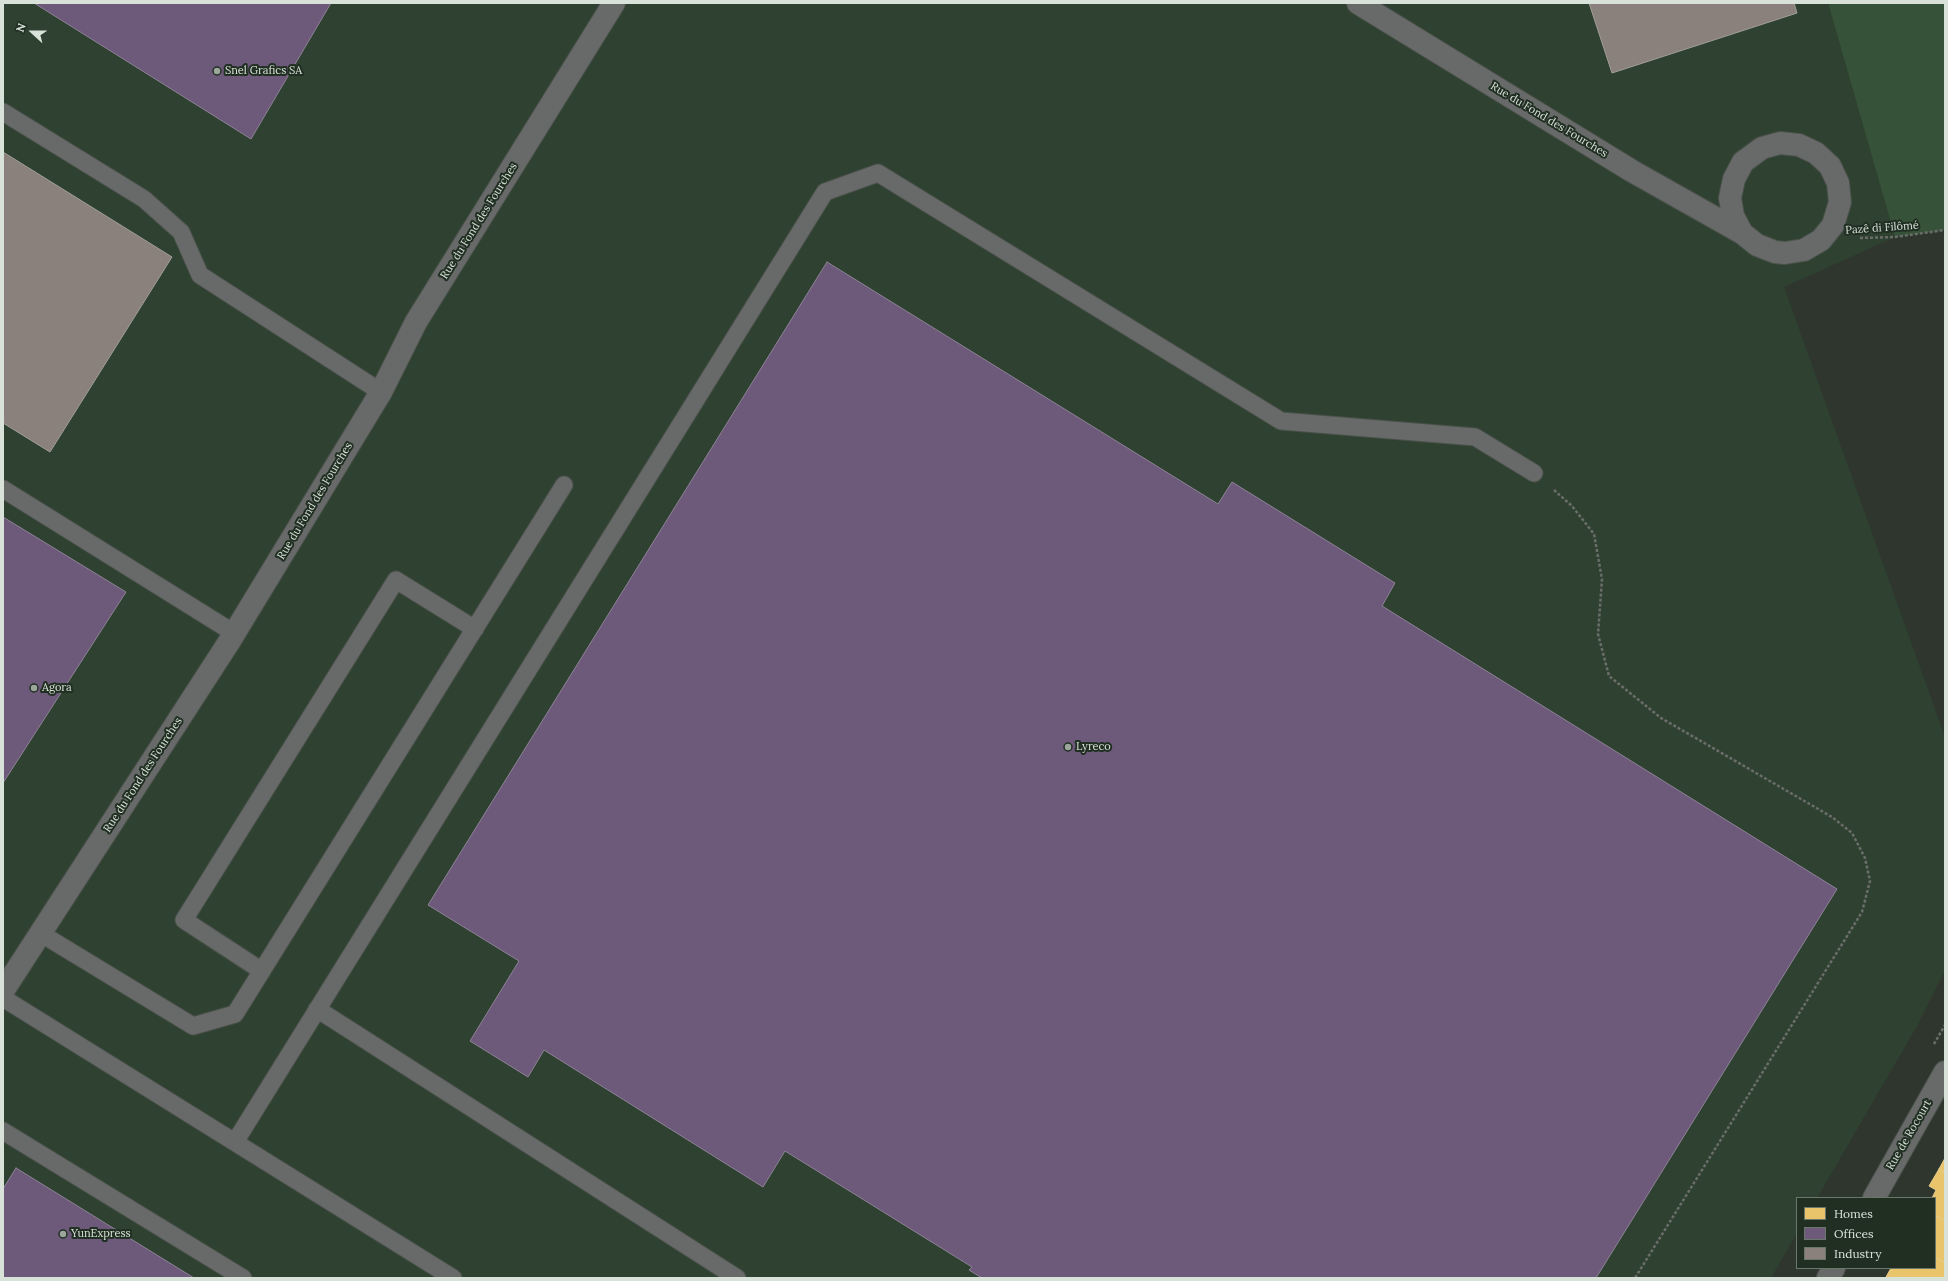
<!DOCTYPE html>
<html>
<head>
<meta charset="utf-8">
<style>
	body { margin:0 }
	#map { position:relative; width:1948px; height:1281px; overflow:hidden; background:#2e362e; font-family:Lora,serif }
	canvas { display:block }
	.frame { position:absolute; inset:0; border:4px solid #d9e2d9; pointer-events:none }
	.legend { position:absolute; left:1796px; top:1197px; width:140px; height:72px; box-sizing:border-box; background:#202f22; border:1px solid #6a776b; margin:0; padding:5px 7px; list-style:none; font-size:12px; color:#d9e2d9 }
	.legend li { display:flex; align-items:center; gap:8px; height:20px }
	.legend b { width:20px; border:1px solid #6a776b }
	.north { position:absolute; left:12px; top:12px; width:40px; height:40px; -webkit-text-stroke:3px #202f22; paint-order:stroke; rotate:291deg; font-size:11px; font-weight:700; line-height:16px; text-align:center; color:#d9e2d9 }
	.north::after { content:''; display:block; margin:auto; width:14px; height:18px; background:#d9e2d9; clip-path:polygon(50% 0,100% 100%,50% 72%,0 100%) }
</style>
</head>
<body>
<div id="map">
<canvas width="1948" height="1281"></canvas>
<div class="frame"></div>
<ul class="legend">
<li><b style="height:11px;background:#e9c46a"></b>Homes</li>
<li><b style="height:11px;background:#6d597a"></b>Offices</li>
<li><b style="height:11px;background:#8a817c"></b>Industry</li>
</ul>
<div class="north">N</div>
</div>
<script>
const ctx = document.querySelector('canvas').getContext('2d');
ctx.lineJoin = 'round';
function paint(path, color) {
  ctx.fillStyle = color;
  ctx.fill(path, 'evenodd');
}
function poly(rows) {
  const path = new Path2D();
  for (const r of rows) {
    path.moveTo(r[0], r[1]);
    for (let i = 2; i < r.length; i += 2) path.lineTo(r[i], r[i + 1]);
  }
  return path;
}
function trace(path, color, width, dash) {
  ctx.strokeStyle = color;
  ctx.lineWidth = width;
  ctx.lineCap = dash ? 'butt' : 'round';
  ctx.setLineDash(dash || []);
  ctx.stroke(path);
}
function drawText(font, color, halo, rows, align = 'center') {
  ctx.font = font + ' Lora,serif';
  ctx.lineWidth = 4;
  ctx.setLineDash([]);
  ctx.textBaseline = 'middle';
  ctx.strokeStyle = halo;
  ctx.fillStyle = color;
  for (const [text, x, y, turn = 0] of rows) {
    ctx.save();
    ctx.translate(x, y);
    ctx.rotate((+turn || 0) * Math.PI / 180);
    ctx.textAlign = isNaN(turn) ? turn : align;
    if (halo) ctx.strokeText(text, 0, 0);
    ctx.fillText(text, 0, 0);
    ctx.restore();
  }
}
paint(poly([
	[3,3,1828,3,1895,237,1784,287,1945,737,1945,970,1917,1026,1817,1198,1797,1198,1797,1233,1771,1278,3,1278]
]), '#2f4231');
paint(poly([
	[1828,3,1945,3,1945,230,1895,237]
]), '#365239');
const homes = poly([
	[1945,1158,1945,1173,1939,1169,1945,1158],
	[1939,1169,1945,1173,1945,1221,1935,1215,1935,1198,1932,1198,1936,1190,1929,1186,1939,1169],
	[1935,1215,1945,1221,1945,1263,1935,1257,1935,1215],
	[1935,1257,1945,1263,1945,1278,1886,1277,1891,1268,1935,1268,1935,1257]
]);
paint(homes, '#e9c46a');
trace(homes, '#e4cd8b', 1);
const offices = poly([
	[34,3,331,3,251,139,34,3],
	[827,262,1218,504,1232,482,1395,583,1382,606,1837,889,1596,1278,982,1278,969,1270,972,1267,785,1151,763,1187,544,1050,528,1077,470,1041,519,961,428,905,827,262],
	[3,517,126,592,3,783,3,517],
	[16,1168,194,1278,3,1278,3,1189,16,1168]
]);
paint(offices, '#6d597a');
trace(offices, '#8d8296', 1);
const industry = poly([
	[1589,3,1794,3,1797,13,1612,73,1589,3],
	[3,152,172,257,50,452,3,423,3,152]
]);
paint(industry, '#8a817c');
trace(industry, '#a29e98', 1);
const service = poly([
	[3,112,144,199,181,232,200,275,381,392],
	[3,489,234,633],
	[40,933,193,1026,235,1014,564,485],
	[262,971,184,920,396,580,475,629],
	[3,998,453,1278],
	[317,1009,737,1278],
	[3,1131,243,1278],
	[235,1142,825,192,878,173,1281,421,1475,437,1534,473]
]);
const minor = poly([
	[1358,3,1632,171,1742,233,1757,245,1775,252,1785,253,1804,250,1821,240,1833,225,1840,202,1838,183,1830,166,1816,153,1799,145,1780,143,1762,148,1743,162,1734,179,1730,198,1733,216,1742,233],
	[3,991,229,642,381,392,416,322,614,3],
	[1874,1198,1945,1072],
	[1828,1278,1834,1268]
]);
trace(service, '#4a514a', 19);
trace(minor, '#4a514a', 24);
trace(poly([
	[1860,238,1895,237,1945,230],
	[1554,490,1572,506,1594,534,1602,579,1598,634,1609,676,1661,718,1832,817,1852,833,1865,858,1870,881,1862,912,1635,1278],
	[1934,1044,1945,1025]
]), '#6a6d6a', 2.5, [3, 2]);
trace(service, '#686a6a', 17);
trace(minor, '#686a6a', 22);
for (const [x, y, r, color] of [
	[217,71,4,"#9da69d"],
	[34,688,4,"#9da69d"],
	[1068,747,4,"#9da69d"],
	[63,1234,4,"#9da69d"]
]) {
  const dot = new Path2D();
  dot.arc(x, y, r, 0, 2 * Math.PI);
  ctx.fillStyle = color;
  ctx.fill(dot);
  trace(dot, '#202f22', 1.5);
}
drawText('11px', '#d9e2d9', '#202f22', [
	["Snel Grafics SA",225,71],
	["Agora",42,688],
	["Lyreco",1076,747],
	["YunExpress",71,1234]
], 'left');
drawText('11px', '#d9e2d9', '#202f22', [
	["Rue du Fond des Fourches",1549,120,31],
	["Rue du Fond des Fourches",479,221,-58],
	["Pazê di Filômé",1882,228,-4],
	["Rue du Fond des Fourches",315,501,-59],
	["Rue du Fond des Fourches",143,775,-57],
	["Rue de Rocourt",1909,1135,-60]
]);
</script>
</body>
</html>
